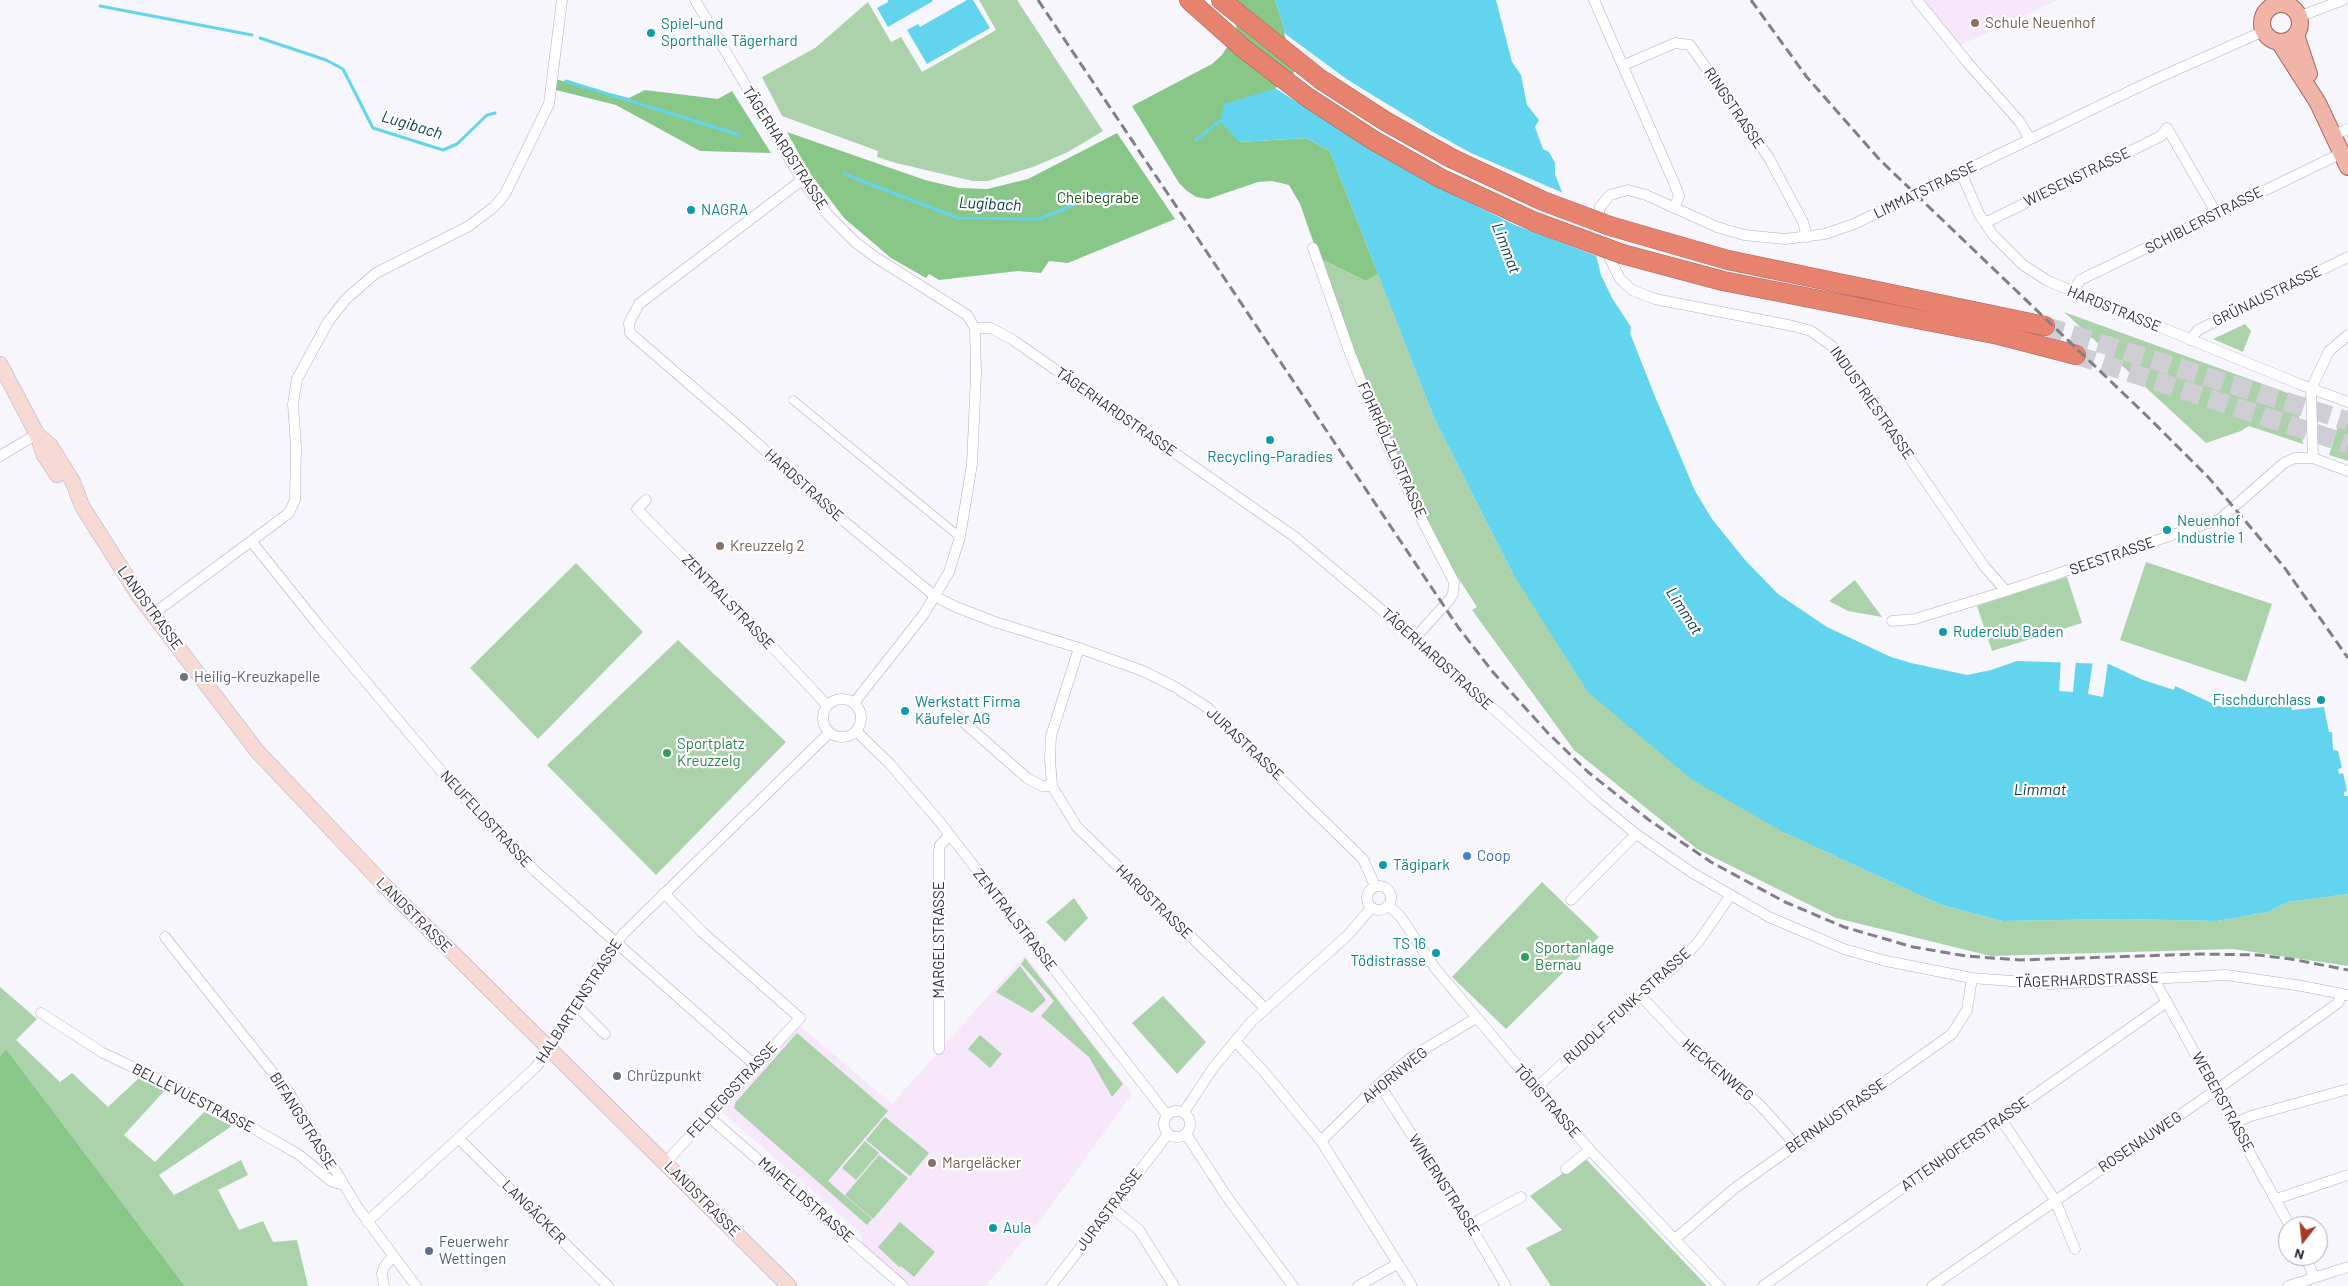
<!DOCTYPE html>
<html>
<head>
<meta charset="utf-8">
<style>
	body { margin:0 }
	#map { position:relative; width:2348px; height:1286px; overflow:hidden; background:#f7f6fc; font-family:Barlow,sans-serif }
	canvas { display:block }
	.north { position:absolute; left:2278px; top:1216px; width:50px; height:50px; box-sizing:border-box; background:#fff; border:1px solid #adacb0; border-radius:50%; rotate:196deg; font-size:14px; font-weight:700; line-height:20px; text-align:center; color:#312f3a }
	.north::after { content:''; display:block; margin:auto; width:18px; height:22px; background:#a43a23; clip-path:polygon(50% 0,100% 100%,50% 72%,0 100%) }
</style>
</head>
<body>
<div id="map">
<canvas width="2348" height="1286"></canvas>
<div class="north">N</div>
</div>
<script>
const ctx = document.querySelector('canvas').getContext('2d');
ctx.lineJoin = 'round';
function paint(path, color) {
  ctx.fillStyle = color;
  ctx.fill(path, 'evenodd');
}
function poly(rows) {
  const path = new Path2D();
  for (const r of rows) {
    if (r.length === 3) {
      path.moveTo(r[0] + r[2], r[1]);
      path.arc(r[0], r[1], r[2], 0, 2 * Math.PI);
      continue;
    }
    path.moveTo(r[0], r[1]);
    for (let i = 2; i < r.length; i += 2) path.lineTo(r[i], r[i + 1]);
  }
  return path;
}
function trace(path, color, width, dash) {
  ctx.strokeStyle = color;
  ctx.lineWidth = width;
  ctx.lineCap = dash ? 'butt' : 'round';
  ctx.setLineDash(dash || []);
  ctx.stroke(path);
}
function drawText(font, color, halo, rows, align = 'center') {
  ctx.font = font + ' Barlow,sans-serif';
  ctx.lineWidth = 4.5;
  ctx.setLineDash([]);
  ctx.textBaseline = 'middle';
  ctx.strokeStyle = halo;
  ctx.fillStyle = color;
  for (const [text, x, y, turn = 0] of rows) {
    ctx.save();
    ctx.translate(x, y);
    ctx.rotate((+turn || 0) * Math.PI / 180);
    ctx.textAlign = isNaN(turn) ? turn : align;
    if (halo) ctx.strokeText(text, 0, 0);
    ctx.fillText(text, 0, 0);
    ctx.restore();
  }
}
paint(poly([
	[1923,0,2058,0,1959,46],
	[1025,955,1132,1094,1045,1214,986,1286,907,1286,864,1248,860,1232,722,1112,800,1026,892,1104]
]), '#f6e7fa');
paint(poly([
	[979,0,1017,0,1103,131,1068,152,1033,167,988,181,973,181,896,163,877,157,878,151,782,116,762,77,815,48,868,2,891,42,901,37,922,72,996,30],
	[1319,258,1366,281,1378,274,1434,418,1513,574,1785,833,1941,905,2003,921,2122,919,2217,921,2268,912,2288,902,2348,894,2348,966,2233,949,1991,956,1836,918,1697,849,1574,750,1472,610,1477,607,1453,570,1425,517,1376,410],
	[2064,312,2296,396,2303,444,2249,426,2241,431,2206,443],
	[2245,324,2251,331,2243,352,2213,339],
	[2340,419,2348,422,2348,461,2329,455],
	[2146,562,2272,604,2246,682,2120,640],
	[576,563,643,632,538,739,470,668],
	[2067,577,2082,623,1992,651,1977,606],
	[1855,580,1882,617,1848,611,1829,601],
	[678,640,786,742,656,875,547,765],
	[1542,882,1599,937,1506,1029,1452,977],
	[1074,898,1088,918,1065,942,1046,922],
	[1025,958,1123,1084,1112,1097,1089,1057,1041,1016,1054,1001,1021,964],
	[1020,966,1046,1000,1032,1013,996,992],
	[0,987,37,1019,16,1040,60,1082,72,1073,108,1107,140,1077,166,1089,124,1135,155,1162,204,1112,232,1126,159,1175,174,1195,241,1160,248,1175,218,1190,239,1230,263,1221,273,1242,297,1240,308,1286,185,1286,7,1050,0,1056],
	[1163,996,1206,1042,1177,1074,1132,1023],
	[797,1033,888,1111,828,1181,872,1219,867,1225,734,1108,736,1102],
	[980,1035,1002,1054,990,1068,968,1049],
	[885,1117,929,1153,910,1176,866,1140],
	[865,1141,879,1153,856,1180,842,1168],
	[879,1155,908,1178,873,1219,845,1195],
	[1585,1158,1707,1286,1551,1286,1526,1248,1562,1230,1530,1196],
	[900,1222,935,1252,914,1277,901,1266,899,1267,878,1247]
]), '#abd2aa');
paint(poly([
	[1230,0,1275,0,1298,71,1239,142,1306,138,1330,151,1378,274,1366,281,1319,258,1300,204,1289,185,1272,181,1258,182,1208,199,1196,197,1187,191,1179,183,1132,106,1212,64,1222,55,1237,31],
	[555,79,629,98,645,90,718,99,732,91,771,153,700,151,616,105,556,90],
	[787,132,925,180,959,188,987,189,1028,179,1117,133,1175,219,1068,263,1049,261,1041,273,1018,271,939,280,929,274,926,278,891,258,844,218,809,172],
	[6,1050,7,1050,185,1286,0,1286,0,1056]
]), '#89c788');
paint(poly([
	[888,0,932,0,933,1,888,27,877,8,888,2],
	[967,0,973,0,990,28,927,64,907,30,918,24,920,27],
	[1275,0,1496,0,1512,62,1521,75,1527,105,1539,120,1535,127,1543,149,1549,152,1555,163,1555,174,1562,192,1571,201,1596,255,1601,275,1612,298,1631,327,1630,333,1654,394,1695,491,1712,519,1745,560,1778,594,1827,627,1891,657,1911,663,1967,675,1991,670,2017,661,2109,664,2143,680,2174,690,2175,686,2218,706,2290,701,2292,710,2324,707,2329,732,2332,732,2333,750,2338,751,2342,768,2338,769,2339,774,2343,773,2347,791,2344,792,2344,796,2348,796,2348,894,2288,902,2268,912,2217,921,2122,919,2003,921,1941,905,1785,833,1691,779,1588,692,1513,574,1434,418,1330,151,1306,138,1239,142,1220,121,1224,104,1290,84,1298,71]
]), '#62d4ee');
paint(poly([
	[1284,33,1348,80,1433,132,1471,153,1568,195,1573,200,1599,257,1515,225,1428,182,1385,158,1275,88,1288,82,1295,71],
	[2061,659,2076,660,2073,692,2059,691],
	[2093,661,2108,662,2103,697,2088,694]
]), '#f7f6fc');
trace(poly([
	[100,6,252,35],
	[260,38,326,60,343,69,373,128,443,150,457,144,487,115,495,113],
	[566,81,740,135],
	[1196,140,1220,121],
	[844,174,958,218,1039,219,1106,192]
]), '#62d4ee', 3);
trace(poly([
	[2045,326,2348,421],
	[2076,355,2348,444]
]), '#cfced5', 19, [19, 9]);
const pedestrian = poly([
	[793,400,960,537]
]);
const minor = poly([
	[695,0,802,180,828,215,855,242,875,257,967,315,975,328,976,374,972,464,960,537,949,572,924,614,854,703],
	[1594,0,1675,185,1679,196,1674,208],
	[1917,0,1967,62,2019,121,2030,139],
	[2298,17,2343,0],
	[1624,65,1675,43,1690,45,1769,158,1803,222,1807,237],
	[2333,135,2348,129],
	[1961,172,1979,214,1993,235,2023,265,2048,281,2299,384,2348,402],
	[802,180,639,304,629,323,630,333,739,427,845,522,936,597,956,607,995,622,1079,648,1051,736,1050,759,1052,786,1077,827,1266,1009],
	[1985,223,2161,136,2167,128,2217,214],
	[1313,248,1351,356,1386,442,1420,516,1454,582,1453,594,1450,599,1415,638],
	[2073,292,2080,280,2342,153],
	[975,328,991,328,1013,340,1295,537,1415,638,1597,802,1636,834,1691,872,1769,917,1844,949,1886,961,1972,978,2050,984,2226,975,2302,986,2348,995],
	[2190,340,2198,330,2348,257],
	[0,456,37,434],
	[2313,458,2311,389,2329,351,2348,335],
	[646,500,637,509,747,620,827,705],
	[251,541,319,626,457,790,535,871,755,1065],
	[2006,591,1984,566,1833,347,1811,331,1793,326,1655,299,1632,290,1620,279,1596,230,1600,207,1610,195,1628,190,1646,195,1717,227,1744,235,1785,239,1825,234,1854,224,2151,81,2264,31],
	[153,614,289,513,295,500,296,447,293,404,297,379,328,322,346,299,376,273,469,226,494,207,505,194,549,104,562,0],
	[1892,621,1915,619,2006,591,2220,519,2284,463,2295,458,2313,458,2348,471],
	[1079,648,1143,671,1175,687,1208,708,1363,859,1375,886],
	[842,718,19],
	[944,705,1027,778,1042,786,1052,786],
	[856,731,889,763,939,821,1167,1115],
	[1379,898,12],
	[664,893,702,932,800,1018,665,1163],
	[1571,900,1636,834],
	[1388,905,1400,916,1435,968,1536,1088,1590,1150,1719,1286],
	[165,937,289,1093,358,1208,416,1286],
	[2154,979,2290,1226],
	[1640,995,1687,1045,1759,1104,1795,1144],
	[576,1005,605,1034],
	[41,1013,103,1053,190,1094,254,1129,298,1154,331,1181,343,1185],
	[1235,1041,1265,1073,1321,1141,1412,1286],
	[939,1049,939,851,940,845,950,835],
	[1379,1084,1470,1225,1506,1286],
	[1536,1088,1630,1002,1673,968,1699,941,1730,896],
	[1177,1124,13],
	[1184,1112,1213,1068,1252,1021,1348,935,1371,908],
	[708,1116,903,1286],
	[2001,1119,2055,1200,2075,1249],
	[2235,1123,2251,1116,2348,1089],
	[1186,1134,1227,1197,1293,1286],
	[459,1139,608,1286],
	[1321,1141,1379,1084,1413,1056,1476,1018],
	[1566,1169,1590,1150],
	[2276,1199,2348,1175],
	[1112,1208,1139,1230,1174,1286],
	[367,1222,535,1068,549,1050,597,969,624,933,829,733],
	[1470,1225,1521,1197],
	[1675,1239,1735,1188,1952,1034,1967,1010,1972,978],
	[2305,1256,2314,1277],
	[384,1286,382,1274,384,1267,393,1256],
	[1051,1286,1168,1134],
	[1358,1286,1397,1264],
	[1763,1286,2167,1002],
	[1932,1286,2216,1090,2338,1003,2342,994],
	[2288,1286,2348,1267]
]);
const secondary = poly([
	[0,364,37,434,44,455,57,475],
	[37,434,50,445,73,482,82,506,139,596,257,751,387,888,789,1286]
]);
const primary = poly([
	[2281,23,19],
	[2296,35,2309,74],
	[2279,42,2318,103,2348,167]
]);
const motorway = poly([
	[1189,0,1244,49,1307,97,1373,140,1440,178],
	[1221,0,1320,79,1385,121,1451,158],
	[1610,226,1728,260,2045,326],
	[1622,254,1723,281,1999,335,2076,355]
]);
trace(pedestrian, '#b2acc7', 9);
trace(minor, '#b2acc7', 11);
trace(secondary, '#b2acc7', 16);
trace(primary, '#a7655c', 18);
trace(motorway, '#a7655c', 20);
trace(pedestrian, '#fff', 8);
trace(minor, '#fff', 10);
trace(secondary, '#f8dad4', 15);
trace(primary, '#f0b4a8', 16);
trace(motorway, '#e6826e', 19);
trace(poly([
	[1038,0,1458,627,1492,671,1547,732,1588,772,1649,820,1711,862,1785,902,1844,927,1913,947,1966,956,2020,960,2200,954,2258,955,2291,959,2348,970],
	[1751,0,1806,76,1880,160,2149,418,2209,478,2284,567,2348,658]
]), '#817f88', 3, [10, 5]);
const motorwayBridge = poly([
	[1451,158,1543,201,1610,226],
	[1440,178,1535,222,1622,254]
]);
trace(motorwayBridge, '#a7655c', 20, []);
trace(motorwayBridge, '#e6826e', 19);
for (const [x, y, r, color] of [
	[1975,23,5,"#8d6e63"],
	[651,33,5,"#0f9aa8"],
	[691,210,5,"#0f9aa8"],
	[1270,440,5,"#0f9aa8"],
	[2167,530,5,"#0f9aa8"],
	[720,546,5,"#8d6e63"],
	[1943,632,5,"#0f9aa8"],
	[184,677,5,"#6b7280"],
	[2321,700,5,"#0f9aa8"],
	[905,711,5,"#0f9aa8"],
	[667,753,5,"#2e9e5b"],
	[1467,856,5,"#3f7fe0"],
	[1383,865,5,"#0f9aa8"],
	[1436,953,5,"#0f9aa8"],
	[1525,957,5,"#2e9e5b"],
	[617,1076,5,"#6b7280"],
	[932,1163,5,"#8d6e63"],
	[993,1228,5,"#0f9aa8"],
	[429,1251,5,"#5c6f8a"]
]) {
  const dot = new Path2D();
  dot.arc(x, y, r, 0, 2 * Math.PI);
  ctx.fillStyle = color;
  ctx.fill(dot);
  trace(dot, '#fff', 2);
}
drawText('15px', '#785e54', '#fff', [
	["Schule Neuenhof",1985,23],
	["Kreuzzelg 2",730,546],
	["Margeläcker",942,1163]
], 'left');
drawText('15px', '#0d838f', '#fff', [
	["Spiel-und",661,24],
	["Sporthalle Tägerhard",661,41],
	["NAGRA",701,210],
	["Recycling-Paradies",1270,457,"center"],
	["Neuenhof",2177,521],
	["Industrie 1",2177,538],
	["Ruderclub Baden",1953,632],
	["Fischdurchlass",2311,700,"right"],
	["Werkstatt Firma",915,702],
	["Käufeler AG",915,719],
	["Tägipark",1393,865],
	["TS 16",1426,944,"right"],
	["Tödistrasse",1426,961,"right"],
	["Aula",1003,1228]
], 'left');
drawText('15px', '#312f3a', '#fff', [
	["RINGSTRASSE",1734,108,56],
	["TÄGERHARDSTRASSE",785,148,57],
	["WIESENSTRASSE",2077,177,-26],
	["LIMMATSTRASSE",1925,190,-26],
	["SCHIBLERSTRASSE",2204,220,-27],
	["GRÜNAUSTRASSE",2267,296,-26],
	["HARDSTRASSE",2114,309,22],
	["INDUSTRIESTRASSE",1872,403,55],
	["TÄGERHARDSTRASSE",1116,412,35],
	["FOHRHÖLZLISTRASSE",1392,450,66],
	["HARDSTRASSE",804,485,42],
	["SEESTRASSE",2112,556,-19],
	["ZENTRALSTRASSE",728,602,46],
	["LANDSTRASSE",150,608,54],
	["TÄGERHARDSTRASSE",1437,659,42],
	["JURASTRASSE",1245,744,43],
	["NEUFELDSTRASSE",486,819,47],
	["HARDSTRASSE",1154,902,44],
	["LANDSTRASSE",414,915,45],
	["ZENTRALSTRASSE",1015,920,52],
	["MARGELSTRASSE",939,940,-90],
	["TÄGERHARDSTRASSE",2087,980,-2],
	["HALBARTENSTRASSE",579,1001,-57],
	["RUDOLF-FUNK-STRASSE",1627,1006,-42],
	["HECKENWEG",1718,1070,40],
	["AHORNWEG",1395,1075,-39],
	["FELDEGGSTRASSE",732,1090,-47],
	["BELLEVUESTRASSE",193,1098,27],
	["TÖDISTRASSE",1547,1101,49],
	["WEBERSTRASSE",2223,1102,61],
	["BERNAUSTRASSE",1836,1116,-35],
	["BIFANGSTRASSE",303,1121,58],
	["ROSENAUWEG",2140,1142,-34],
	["ATTENHOFERSTRASSE",1965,1144,-35],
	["WINERNSTRASSE",1444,1185,57],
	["LANDSTRASSE",702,1199,45],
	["MAIFELDSTRASSE",806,1200,41],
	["JURASTRASSE",1109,1210,-53],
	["LANGÄCKER",534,1212,45]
]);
drawText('15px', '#1d5c21', '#fff', [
	["Cheibegrabe",1098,198]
]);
drawText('15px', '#5b616d', '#fff', [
	["Heilig-Kreuzkapelle",194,677],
	["Chrüzpunkt",627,1076]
], 'left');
drawText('15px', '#27864d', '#fff', [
	["Sportplatz",677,744],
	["Kreuzzelg",677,761],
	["Sportanlage",1535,948],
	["Bernau",1535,965]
], 'left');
drawText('15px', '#366cbe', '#fff', [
	["Coop",1477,856]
], 'left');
drawText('15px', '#4e5e75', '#fff', [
	["Feuerwehr",439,1242],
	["Wettingen",439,1259]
], 'left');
drawText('italic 16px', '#033b46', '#fff', [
	["Lugibach",412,125,17],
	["Lugibach",990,204,3],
	["Limmat",1506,248,69],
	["Limmat",1684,611,57],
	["Limmat",2040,790]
]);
</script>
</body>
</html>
